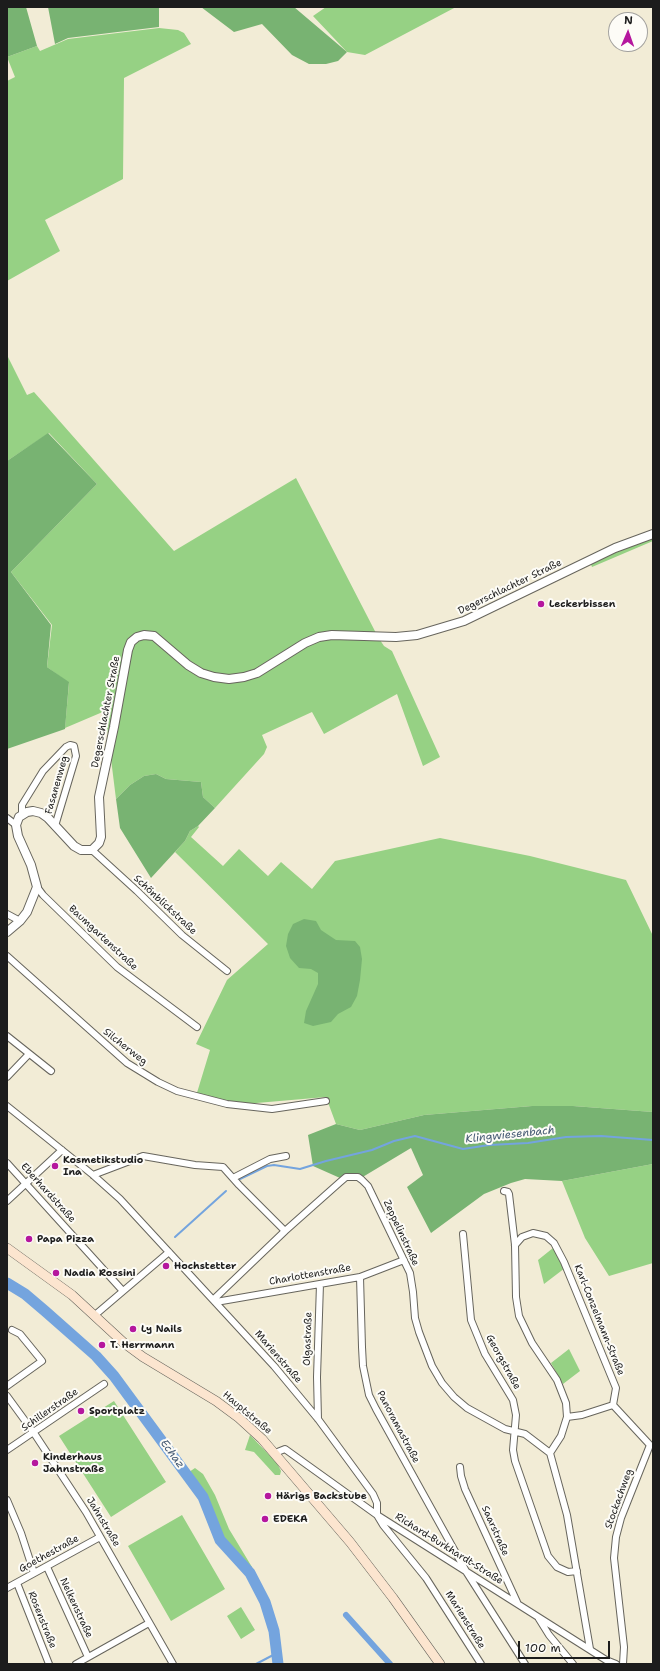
<!DOCTYPE html>
<html>
<head>
<meta charset="utf-8">
<style>
	body { margin:0 }
	#map { position:relative; width:660px; height:1671px; overflow:hidden; background:#f2ecd6; font-family:"Shantell Sans",sans-serif }
	canvas { display:block }
	.frame { position:absolute; inset:0; border:8px solid #1c1c1c; pointer-events:none }
	.north { position:absolute; left:608px; top:12px; width:40px; height:40px; box-sizing:border-box; background:#fdfcf7; border:1px solid #a3a29f; border-radius:50%; rotate:2deg; font-size:11px; font-weight:700; line-height:16px; text-align:center; color:#1c1c1c }
	.north::after { content:''; display:block; margin:auto; width:14px; height:18px; background:#b5179e; clip-path:polygon(50% 0,100% 100%,50% 72%,0 100%) }
	.scale { position:absolute; left:518px; top:1641px; width:92px; height:18px; box-sizing:border-box; border:2px solid #1c1c1c; border-top:0; padding-left:5px; font-size:12px; line-height:14px; white-space:nowrap; color:#1c1c1c; -webkit-text-stroke:3px #fdfcf7; paint-order:stroke }
</style>
</head>
<body>
<div id="map">
<canvas width="660" height="1671"></canvas>
<div class="frame"></div>
<div class="north">N</div>
<div class="scale">100 m</div>
</div>
<script>
const ctx = document.querySelector('canvas').getContext('2d');
ctx.lineJoin = 'round';
function paint(path, color) {
  ctx.fillStyle = color;
  ctx.fill(path, 'evenodd');
}
function poly(rows) {
  const path = new Path2D();
  for (const r of rows) {
    path.moveTo(r[0], r[1]);
    for (let i = 2; i < r.length; i += 2) path.lineTo(r[i], r[i + 1]);
  }
  return path;
}
function trace(path, color, width, dash) {
  ctx.strokeStyle = color;
  ctx.lineWidth = width;
  ctx.lineCap = dash ? 'butt' : 'round';
  ctx.setLineDash(dash || []);
  ctx.stroke(path);
}
function drawText(font, color, halo, rows, align = 'center') {
  ctx.font = font + ' "Shantell Sans",sans-serif';
  ctx.lineWidth = 4;
  ctx.setLineDash([]);
  ctx.textBaseline = 'middle';
  ctx.strokeStyle = halo;
  ctx.fillStyle = color;
  for (const [text, x, y, turn = 0] of rows) {
    ctx.save();
    ctx.translate(x, y);
    ctx.rotate((+turn || 0) * Math.PI / 180);
    ctx.textAlign = isNaN(turn) ? turn : align;
    if (halo) ctx.strokeText(text, 0, 0);
    ctx.fillText(text, 0, 0);
    ctx.restore();
  }
}
paint(poly([
	[326,7,456,7,365,55,347,52,313,16],
	[159,28,178,30,184,33,191,44,124,78,123,179,45,220,60,251,7,281,7,81,15,77,7,57,37,46,40,51,68,39],
	[7,355,27,395,34,392,174,551,296,478,378,637,384,646,392,651,440,757,423,766,397,694,324,734,312,712,262,735,267,747,264,754,215,808,203,797,201,782,166,779,156,774,144,776,130,785,116,799,105,711,65,728,69,683,47,667,52,625,11,572,97,484,49,433,7,461],
	[653,534,653,541,592,567,589,560],
	[198,826,199,827,191,837,223,866,239,849,268,876,281,862,312,889,335,861,440,838,530,856,626,880,653,936,653,1112,573,1106,532,1106,424,1115,360,1130,336,1124,326,1097,245,1104,196,1096,210,1050,196,1044,227,980,268,944,175,852,185,841,190,831],
	[653,1164,653,1263,609,1276,585,1238,562,1181],
	[553,1248,565,1268,544,1284,538,1260],
	[569,1349,580,1371,563,1384,551,1363],
	[114,1401,166,1482,111,1517,59,1436],
	[250,1435,277,1463,281,1471,280,1475,275,1475,254,1452,245,1450],
	[195,1468,203,1474,215,1495,229,1529,252,1567,250,1573,220,1540,203,1497,186,1474],
	[182,1515,225,1589,171,1621,128,1546],
	[241,1607,255,1630,241,1639,227,1616]
]), '#96d184');
paint(poly([
	[7,7,26,7,37,46,7,57],
	[48,7,159,7,159,27,68,38,55,44],
	[201,7,294,7,347,52,338,61,326,64,309,64,292,55,262,24,234,32],
	[48,433,97,484,11,572,51,625,47,667,69,682,65,729,7,749,7,461],
	[156,774,166,779,201,782,203,797,215,808,198,826,190,831,185,841,151,878,120,828,116,799,130,785,144,776],
	[304,919,316,921,321,930,336,940,355,941,360,947,362,959,360,980,357,996,351,1007,338,1014,331,1022,313,1026,304,1023,306,1011,318,984,318,973,311,969,299,968,290,958,286,946,288,934,293,924],
	[532,1106,573,1106,653,1112,653,1164,562,1181,525,1179,511,1183,484,1194,431,1233,407,1187,423,1175,411,1148,356,1181,352,1178,340,1178,313,1166,308,1135,336,1124,360,1130,424,1115]
]), '#78b372');
trace(poly([
	[240,1179,267,1166,274,1165,300,1169,326,1161,372,1150,394,1141,415,1136,463,1149,489,1145,528,1143,566,1137,601,1136,653,1140],
	[175,1237,226,1191],
	[256,1664,277,1653]
]), '#74a4de', 2);
trace(poly([
	[346,1615,390,1664]
]), '#74a4de', 6);
trace(poly([
	[7,1283,25,1294,45,1311,96,1356,114,1376,203,1497,220,1540,250,1573,265,1602,274,1631,278,1664]
]), '#74a4de', 11);
const minor = poly([
	[22,814,22,805,43,771,66,747,70,745,74,746,76,756,55,826],
	[7,818,16,825],
	[92,850,137,891,182,935,227,971],
	[37,887,43,895,117,967,197,1027],
	[7,914,20,921],
	[7,956,127,1063,158,1082,177,1091,227,1104,272,1109,326,1101],
	[7,1036,51,1071],
	[7,1077,29,1054],
	[7,1106,93,1175,120,1199,274,1366,318,1419,373,1494,377,1503,377,1515,383,1525,426,1578,481,1664],
	[7,1163,122,1290],
	[93,1175,143,1156,195,1165,223,1167,239,1185,285,1231],
	[233,1178,270,1159,286,1156],
	[504,1191,508,1192,509,1194,515,1245,516,1297,519,1316,532,1343,557,1380,566,1403,567,1417,561,1436,550,1453,567,1515,590,1649],
	[7,1201,62,1150],
	[463,1234,471,1320,485,1354,513,1400,516,1415,513,1450,515,1461,548,1556,557,1567,568,1572,577,1571],
	[515,1245,522,1237,533,1233,546,1236,554,1243,564,1262,616,1388,613,1405,582,1415,567,1417],
	[360,1277,362,1347,363,1366,369,1395,376,1409,467,1573,525,1664],
	[214,1299,285,1231,339,1183,346,1177,358,1177,362,1180,368,1186,410,1273,413,1292,415,1318,419,1332,432,1366,442,1383,454,1397,467,1408,505,1429,525,1434,550,1453],
	[216,1302,360,1277,404,1260],
	[95,1315,169,1252],
	[7,1386,42,1361,20,1334,12,1330],
	[7,1396,34,1433,86,1512,173,1664],
	[613,1405,650,1445,621,1518,616,1537,614,1558,624,1647,623,1664],
	[318,1419,317,1377,320,1284],
	[7,1450,104,1384],
	[275,1453,285,1449,377,1515,606,1660,616,1664],
	[460,1467,461,1476,465,1489,517,1602],
	[7,1500,21,1533,34,1573],
	[47,1567,88,1657],
	[17,1583,49,1664],
	[7,1588,100,1537],
	[539,1619,549,1635,573,1664],
	[76,1664,149,1623]
]);
const tertiary = poly([
	[7,932,20,921,27,912,37,887,31,865,18,836,16,825,19,817,27,812,33,811,41,813,48,818,74,846,81,850,92,850,99,843,101,837,99,797,114,727,128,650,131,642,137,637,144,635,154,636,188,665,201,673,214,677,229,679,244,677,257,673,305,643,319,637,332,635,396,637,417,635,464,621,615,548,653,534]
]);
const secondary = poly([
	[7,1248,72,1295,124,1343,143,1357,216,1401,239,1418,262,1439,350,1542,393,1598,440,1664]
]);
trace(minor, '#67655d', 8);
trace(tertiary, '#67655d', 10);
trace(secondary, '#67655d', 10);
trace(minor, '#fff', 6);
trace(tertiary, '#fff', 8);
trace(secondary, '#fce5cf', 9);
for (const [x, y, r, color] of [
	[541,604,4,"#b5179e"],
	[55,1166,4,"#b5179e"],
	[29,1239,4,"#b5179e"],
	[166,1266,4,"#b5179e"],
	[56,1273,4,"#b5179e"],
	[133,1329,4,"#b5179e"],
	[102,1345,4,"#b5179e"],
	[81,1411,4,"#b5179e"],
	[35,1463,4,"#b5179e"],
	[268,1496,4,"#b5179e"],
	[265,1519,4,"#b5179e"]
]) {
  const dot = new Path2D();
  dot.arc(x, y, r, 0, 2 * Math.PI);
  ctx.fillStyle = color;
  ctx.fill(dot);
  trace(dot, '#fdfcf7', 1.5);
}
drawText('10px', '#1c1c1c', '#fdfcf7', [
	["Degerschlachter Straße",510,587,-26],
	["Degerschlachter Straße",106,712,-79],
	["Fasanenweg",57,785,-74],
	["Schönblickstraße",165,905,43],
	["Baumgartenstraße",103,938,43],
	["Silcherweg",125,1047,38],
	["Eberhardstraße",48,1193,48],
	["Zeppelinstraße",401,1233,65],
	["Charlottenstraße",310,1275,-10],
	["Karl-Conzelmann-Straße",599,1320,68],
	["Olgastraße",308,1339,-88],
	["Marienstraße",278,1357,49],
	["Georgstraße",503,1362,61],
	["Schillerstraße",50,1410,-35],
	["Hauptstraße",247,1413,40],
	["Panoramastraße",398,1427,62],
	["Stockachweg",619,1499,-70],
	["Jahnstraße",103,1522,59],
	["Saarstraße",495,1531,66],
	["Richard-Burkhardt-Straße",449,1549,32],
	["Goethestraße",49,1554,-29],
	["Nelkenstraße",76,1608,65],
	["Rosenstraße",42,1620,68],
	["Marienstraße",465,1620,58]
]);
drawText('bold 10px', '#1c1c1c', '#fdfcf7', [
	["Leckerbissen",549,604],
	["Kosmetikstudio",63,1160],
	["Ina",63,1172],
	["Papa Pizza",37,1239],
	["Hochstetter",174,1266],
	["Nadia Rossini",64,1273],
	["Ly Nails",141,1329],
	["T. Herrmann",110,1345],
	["Sportplatz",89,1411],
	["Kinderhaus",43,1457],
	["Jahnstraße",43,1469],
	["Härigs Backstube",276,1496],
	["EDEKA",273,1519]
], 'left');
drawText('italic 11px', '#445973', '#fdfcf7', [
	["Klingwiesenbach",510,1135,-6],
	["Echaz",172,1454,54]
]);
</script>
</body>
</html>
